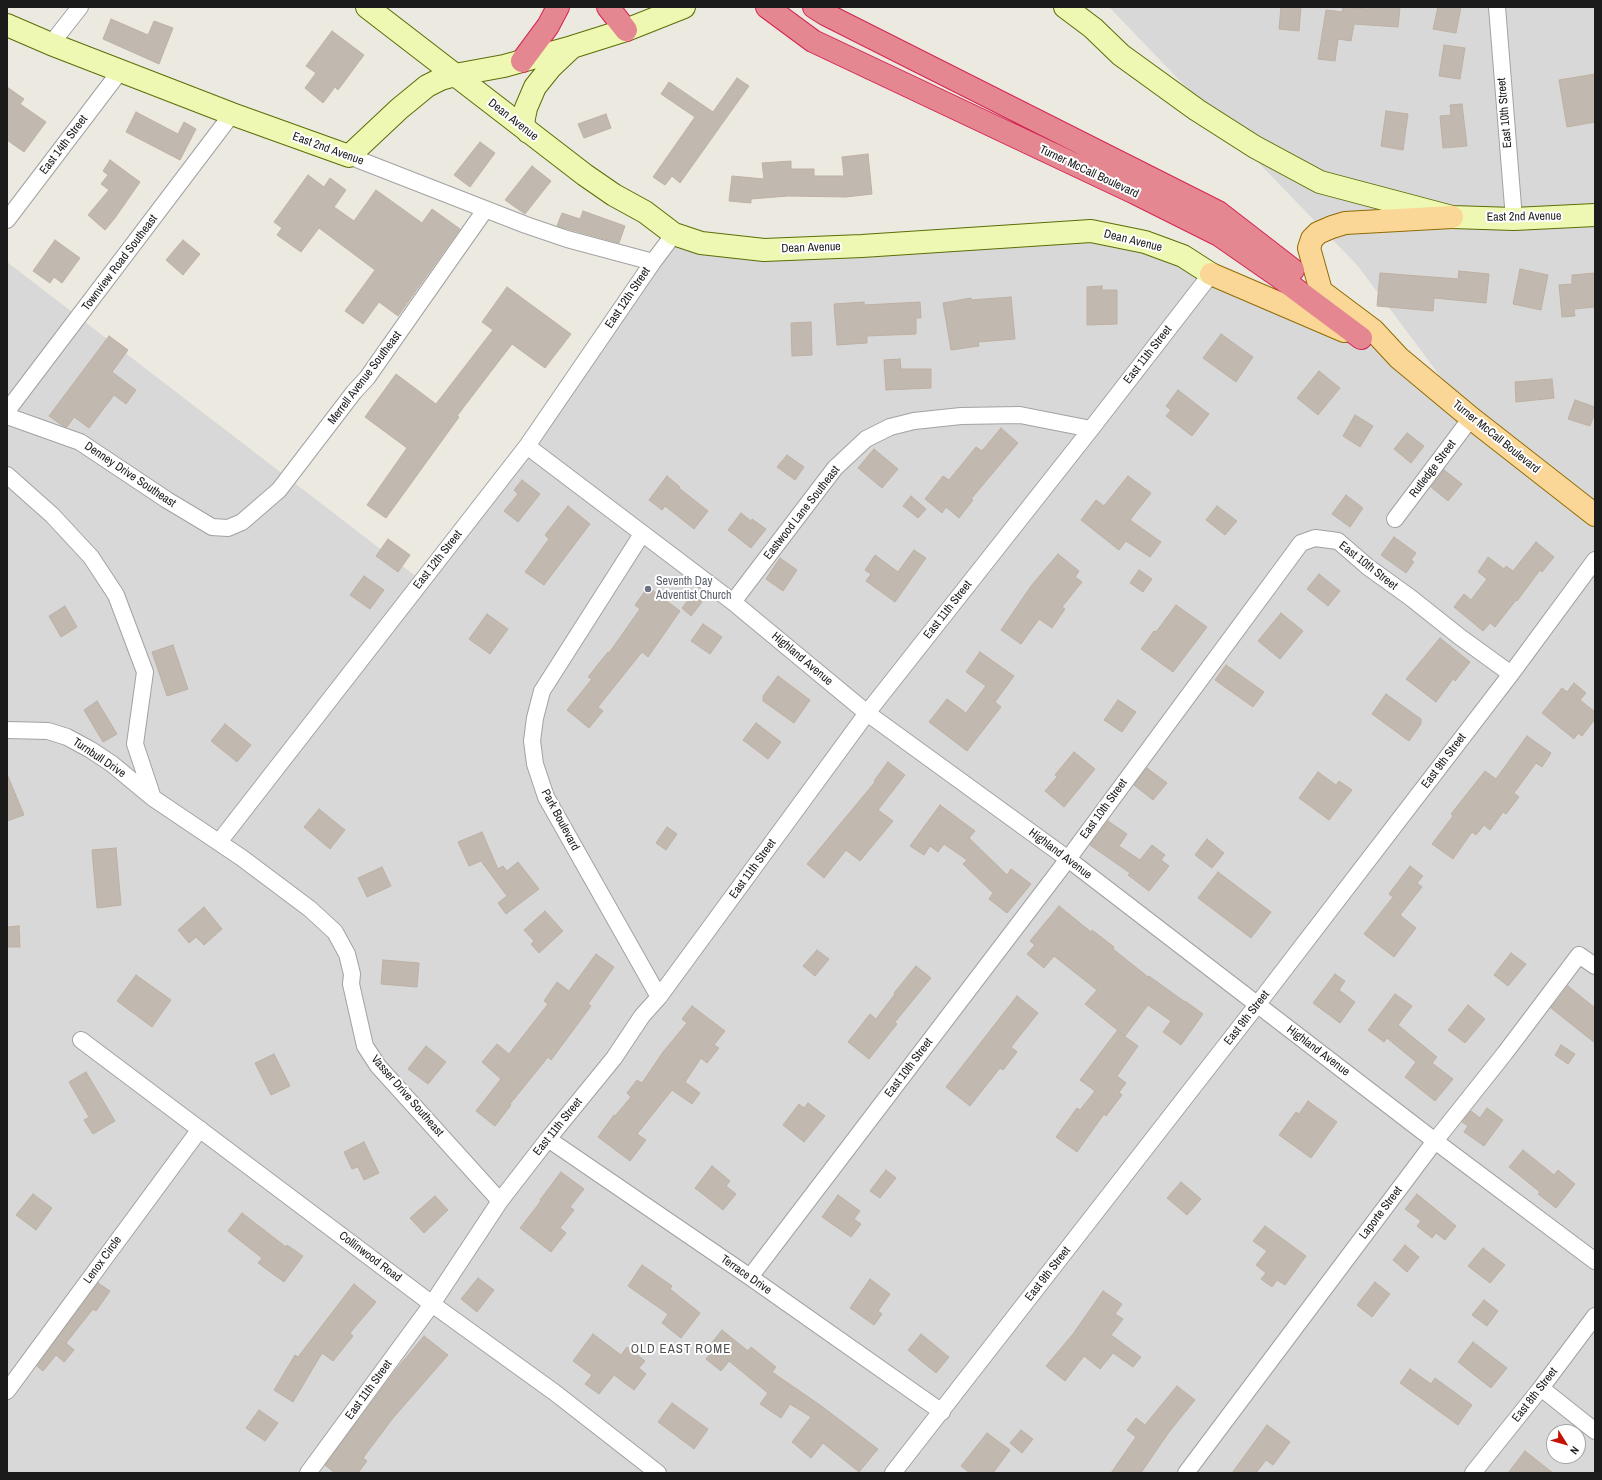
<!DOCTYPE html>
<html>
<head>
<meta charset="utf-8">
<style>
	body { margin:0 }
	#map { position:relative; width:1602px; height:1480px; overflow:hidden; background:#ece9e0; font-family:"Archivo Narrow",sans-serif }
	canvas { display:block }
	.frame { position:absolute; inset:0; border:8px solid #1b1b1b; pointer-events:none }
	.north { position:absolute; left:1546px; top:1424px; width:40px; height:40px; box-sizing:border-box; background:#fff; border:1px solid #a4a4a4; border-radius:50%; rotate:127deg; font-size:11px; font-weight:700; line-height:16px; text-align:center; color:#1b1b1b }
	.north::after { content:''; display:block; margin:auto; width:14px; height:18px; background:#c31102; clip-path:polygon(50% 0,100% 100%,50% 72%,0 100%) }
</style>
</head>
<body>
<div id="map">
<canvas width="1602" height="1480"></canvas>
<div class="frame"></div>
<div class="north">N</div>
</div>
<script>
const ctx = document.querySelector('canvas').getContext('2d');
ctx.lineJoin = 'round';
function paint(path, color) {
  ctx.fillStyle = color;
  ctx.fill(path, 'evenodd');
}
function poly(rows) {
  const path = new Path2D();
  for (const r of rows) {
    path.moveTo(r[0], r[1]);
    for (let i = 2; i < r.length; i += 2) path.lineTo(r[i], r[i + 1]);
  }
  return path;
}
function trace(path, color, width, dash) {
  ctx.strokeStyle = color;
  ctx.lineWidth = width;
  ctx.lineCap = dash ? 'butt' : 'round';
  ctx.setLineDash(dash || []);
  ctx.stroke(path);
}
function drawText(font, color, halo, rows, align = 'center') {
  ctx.font = font + ' "Archivo Narrow",sans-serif';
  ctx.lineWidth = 4;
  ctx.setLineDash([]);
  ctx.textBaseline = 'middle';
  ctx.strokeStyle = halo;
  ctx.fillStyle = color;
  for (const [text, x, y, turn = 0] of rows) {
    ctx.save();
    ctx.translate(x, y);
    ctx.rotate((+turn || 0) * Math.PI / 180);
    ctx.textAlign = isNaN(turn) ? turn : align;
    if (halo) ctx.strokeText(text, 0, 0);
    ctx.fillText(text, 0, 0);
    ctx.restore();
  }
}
paint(poly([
	[1109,7,1595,7,1595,1473,7,1473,7,262,422,581,674,234,701,243,1091,231,1361,338,1399,358,1470,416,1357,265],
	[1554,1432,1578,1432,1578,1456,1554,1456]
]), '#d9d8d8');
const building = poly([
	[1281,7,1301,7,1299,31,1279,29,1281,7],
	[1343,7,1368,9,1368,7,1400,7,1398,27,1354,24,1351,41,1338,39,1335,61,1318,59,1326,10,1342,12,1343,7],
	[1438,7,1461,7,1456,33,1433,29,1438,7],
	[111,19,148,35,154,21,173,28,159,64,103,39,111,19],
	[332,31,364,55,338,90,335,87,323,103,305,88,316,73,306,66,332,31],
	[1444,45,1465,48,1460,79,1439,76,1444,45],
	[1595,74,1595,122,1567,127,1559,80,1595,74],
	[737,78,749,86,680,183,672,176,665,185,653,177,695,117,661,94,669,82,713,112,737,78],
	[7,87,24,99,20,104,46,122,24,152,7,140,7,87],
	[1462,104,1467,146,1443,148,1440,116,1451,115,1450,105,1462,104],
	[1386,111,1408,114,1403,150,1381,146,1386,111],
	[136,112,178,134,184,122,196,129,180,160,126,132,136,112],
	[606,114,611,128,584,138,578,124,606,114],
	[480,142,495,153,470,187,454,175,480,142],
	[868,154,872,194,846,197,788,196,751,199,751,203,729,201,732,176,764,179,762,163,791,161,791,169,814,169,814,176,844,176,842,157,868,154],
	[110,160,140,182,115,218,105,230,88,215,109,190,101,184,108,175,103,171,110,160],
	[532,166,551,181,525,214,505,200,532,166],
	[308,175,324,187,330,178,346,190,334,207,354,221,376,190,422,223,432,209,460,229,398,316,379,302,363,324,345,311,375,270,319,228,301,252,277,235,282,228,274,222,308,175],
	[583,211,625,226,619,243,557,226,562,213,580,219,583,211],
	[55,240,80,258,62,283,54,277,50,283,33,271,55,240],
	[183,240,200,254,183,275,166,260,183,240],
	[1520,269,1548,275,1541,310,1513,304,1520,269],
	[1459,271,1489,274,1486,303,1434,298,1433,311,1377,306,1380,273,1458,279,1459,271],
	[1595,273,1595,307,1574,309,1575,316,1562,317,1559,285,1572,284,1572,275,1595,273],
	[1102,286,1102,290,1117,290,1117,324,1087,325,1087,287,1102,286],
	[507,287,571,334,545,368,512,344,457,416,459,417,386,518,367,505,407,448,365,417,396,374,436,404,493,330,482,322,507,287],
	[1011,297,1015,339,978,342,979,346,951,350,943,303,971,298,971,300,1011,297],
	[864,302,864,305,920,302,921,318,916,318,916,334,867,336,867,343,837,345,834,304,864,302],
	[811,322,812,355,792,356,791,323,811,322],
	[1221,334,1253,357,1236,382,1203,358,1221,334],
	[109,336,128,350,112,372,136,390,126,404,114,395,89,428,74,417,67,427,63,426,49,416,109,336],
	[900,359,901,369,931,369,931,388,886,390,884,360,900,359],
	[1319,371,1340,388,1318,415,1297,398,1319,371],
	[1552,379,1554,398,1516,402,1515,382,1552,379],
	[1178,390,1209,414,1192,436,1166,416,1171,410,1166,406,1178,390],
	[1575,400,1595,407,1595,412,1590,426,1568,419,1575,400],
	[1355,415,1373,426,1360,447,1343,436,1355,415],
	[1001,428,1018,443,971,499,973,500,959,518,946,507,942,513,925,499,943,476,949,480,976,447,982,451,1001,428],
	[1407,433,1424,446,1411,463,1394,449,1407,433],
	[874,449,898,469,882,488,858,468,874,449],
	[787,455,804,467,795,480,777,467,787,455],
	[1444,470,1462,484,1448,501,1431,487,1444,470],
	[667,476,680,487,679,488,708,511,694,529,665,506,662,510,649,500,667,476],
	[1128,476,1151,493,1130,520,1161,542,1150,557,1126,541,1119,550,1081,520,1096,500,1104,506,1128,476],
	[522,480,540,494,518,522,504,511,518,494,514,490,522,480],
	[1346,495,1363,508,1350,527,1332,514,1346,495],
	[911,496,926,509,918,518,903,506,911,496],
	[568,506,590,524,544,585,525,572,549,539,545,535,568,506],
	[1217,506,1237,521,1225,535,1206,520,1217,506],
	[741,513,751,521,752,519,766,529,751,548,728,530,741,513],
	[1394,537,1416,553,1411,560,1414,562,1406,573,1381,555,1394,537],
	[388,539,410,555,398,572,376,556,388,539],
	[1536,542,1554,557,1542,572,1540,570,1517,601,1516,600,1495,627,1490,623,1483,631,1454,607,1464,594,1471,600,1487,579,1478,572,1488,557,1504,569,1506,566,1513,571,1536,542],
	[914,550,926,558,895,602,866,581,871,574,865,570,875,555,898,572,914,550],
	[1058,554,1079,571,1075,577,1082,582,1062,607,1065,609,1052,628,1039,619,1021,644,1001,630,1031,586,1058,554],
	[780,558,797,570,783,591,766,579,780,558],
	[1139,570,1152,579,1143,592,1130,583,1139,570],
	[1319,574,1340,591,1328,606,1307,589,1319,574],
	[364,576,384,590,370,609,350,595,364,576],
	[648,587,680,611,648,657,642,652,598,707,603,711,589,728,567,710,592,679,588,677,608,652,609,653,640,609,635,605,648,587],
	[693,594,702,602,691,616,682,608,693,594],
	[1176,605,1207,627,1173,672,1141,649,1154,631,1156,632,1176,605],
	[65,606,77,627,61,637,49,616,65,606],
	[1281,613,1303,631,1280,659,1258,641,1281,613],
	[487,614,508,629,490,654,469,639,487,614],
	[703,624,722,637,710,654,691,641,703,624],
	[1440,638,1470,662,1455,681,1453,679,1436,702,1406,679,1440,638],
	[173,645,188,689,167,696,152,652,173,645],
	[980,652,1014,676,995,702,1001,707,967,751,929,722,947,699,966,713,986,686,966,672,980,652],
	[1226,665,1264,692,1253,707,1215,680,1226,665],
	[778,676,810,700,794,723,763,701,763,696,778,676],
	[1574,683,1586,693,1580,700,1595,712,1595,719,1582,736,1578,733,1574,739,1542,713,1562,688,1567,692,1574,683],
	[1386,694,1421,719,1421,724,1409,741,1372,714,1386,694],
	[1118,700,1136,712,1122,732,1104,720,1118,700],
	[97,701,117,734,103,742,84,710,97,701],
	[756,723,781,742,768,759,743,740,756,723],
	[225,724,251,745,237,762,211,741,225,724],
	[1527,736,1551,753,1542,767,1536,763,1514,793,1519,797,1506,814,1503,812,1490,830,1484,825,1476,835,1472,832,1453,859,1432,844,1453,816,1451,814,1485,771,1496,779,1527,736],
	[1074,752,1095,769,1064,807,1045,791,1057,777,1055,775,1074,752],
	[888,762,905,775,878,810,893,821,860,861,846,850,824,878,807,864,875,782,874,781,888,762],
	[1147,768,1167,783,1153,800,1134,785,1147,768],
	[1318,772,1336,785,1339,781,1352,790,1329,820,1299,798,1318,772],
	[7,774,24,815,7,821,7,774],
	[940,805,975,831,969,838,1007,875,1011,869,1031,884,1007,913,989,899,993,893,963,864,967,860,944,844,938,852,930,846,924,855,910,846,940,805],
	[319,809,345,830,330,849,304,827,319,809],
	[1108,821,1127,834,1119,846,1140,860,1152,845,1165,855,1161,860,1169,866,1149,891,1128,875,1130,873,1090,845,1108,821],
	[667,827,677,834,666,850,656,843,667,827],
	[482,832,498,869,503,866,507,871,518,862,539,889,506,914,498,903,507,896,481,861,469,866,458,842,482,832],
	[1207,839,1224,853,1212,868,1195,855,1207,839],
	[116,848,121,905,97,908,92,850,116,848],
	[1410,866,1423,876,1417,883,1422,887,1400,915,1416,928,1394,957,1364,934,1393,897,1389,894,1410,866],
	[382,867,391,886,367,897,358,878,382,867],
	[1218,872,1271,912,1251,938,1198,898,1218,872],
	[1059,906,1091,932,1092,930,1114,947,1113,949,1148,977,1149,976,1185,1002,1185,1001,1203,1014,1181,1045,1163,1032,1171,1021,1148,1005,1125,1036,1085,1004,1097,990,1054,956,1044,968,1027,954,1035,945,1030,941,1059,906],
	[204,907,222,929,204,945,196,937,189,943,178,930,204,907],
	[545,911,563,931,539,953,531,944,534,941,524,930,545,911],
	[19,926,20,947,7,947,7,927,19,926],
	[817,950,829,959,815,976,803,966,817,950],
	[1511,953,1526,964,1508,986,1494,975,1511,953],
	[596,954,614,967,588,1004,591,1006,577,1025,551,1060,548,1057,510,1104,511,1105,495,1126,476,1111,501,1079,482,1062,497,1044,509,1054,548,1004,544,1001,557,982,569,991,596,954],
	[383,960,419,963,417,987,381,984,383,960],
	[916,966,931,978,895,1022,897,1024,869,1059,848,1042,870,1014,876,1019,895,994,894,993,916,966],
	[1335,974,1345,981,1339,990,1355,1002,1340,1023,1313,1003,1335,974],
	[136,975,171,1000,152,1027,117,1001,136,975],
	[1568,986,1595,1008,1595,1043,1551,1008,1568,986],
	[1395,994,1412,1006,1398,1025,1437,1057,1432,1063,1453,1079,1435,1101,1405,1077,1416,1062,1387,1038,1384,1042,1368,1030,1395,994],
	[1017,996,1038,1013,1011,1047,1017,1052,1003,1070,1000,1068,970,1106,946,1087,1017,996],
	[1468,1005,1485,1019,1465,1043,1448,1030,1468,1005],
	[692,1006,725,1031,714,1045,719,1048,707,1063,701,1058,685,1082,700,1093,692,1104,672,1090,637,1134,646,1140,630,1161,598,1137,614,1115,615,1116,631,1097,627,1093,637,1080,642,1083,663,1052,687,1023,682,1019,692,1006],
	[1117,1031,1138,1046,1117,1076,1126,1083,1119,1092,1122,1095,1106,1116,1104,1114,1077,1152,1056,1137,1077,1108,1080,1110,1095,1091,1080,1080,1117,1031],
	[1561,1045,1575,1054,1568,1064,1555,1055,1561,1045],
	[426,1046,446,1062,428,1084,408,1069,426,1046],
	[274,1054,290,1086,271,1095,255,1063,274,1054],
	[86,1072,115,1121,93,1134,84,1120,89,1117,69,1082,86,1072],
	[1308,1101,1337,1122,1311,1158,1279,1135,1296,1112,1299,1114,1308,1101],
	[808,1103,825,1116,804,1142,783,1125,799,1104,804,1108,808,1103],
	[1487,1108,1503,1120,1484,1146,1464,1132,1468,1126,1462,1122,1471,1111,1480,1118,1487,1108],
	[364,1142,379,1173,364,1180,358,1167,352,1169,344,1152,364,1142],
	[1523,1150,1554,1175,1558,1170,1575,1184,1556,1208,1538,1194,1540,1192,1509,1167,1523,1150],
	[712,1166,730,1181,726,1186,736,1194,723,1210,695,1188,712,1166],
	[886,1170,896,1178,880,1198,870,1191,886,1170],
	[561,1172,584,1189,570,1207,574,1210,560,1228,566,1233,551,1252,520,1228,541,1201,540,1200,561,1172],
	[1181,1182,1201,1199,1187,1215,1167,1198,1181,1182],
	[33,1194,52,1208,36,1230,16,1215,33,1194],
	[1417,1194,1456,1226,1445,1240,1436,1233,1432,1238,1417,1226,1421,1221,1405,1209,1417,1194],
	[838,1195,860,1211,854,1219,861,1224,851,1237,822,1217,838,1195],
	[435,1196,448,1210,424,1233,410,1218,435,1196],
	[242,1213,286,1247,287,1245,303,1256,284,1282,258,1263,262,1258,228,1231,242,1213],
	[1265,1226,1306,1256,1285,1285,1277,1280,1272,1287,1261,1279,1266,1273,1256,1265,1267,1251,1253,1241,1265,1226],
	[1405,1245,1419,1257,1407,1272,1393,1260,1405,1245],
	[1483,1248,1505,1265,1490,1283,1468,1266,1483,1248],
	[642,1265,672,1286,670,1289,700,1313,681,1338,662,1323,668,1314,628,1286,642,1265],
	[478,1278,494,1290,477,1312,461,1299,478,1278],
	[870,1279,890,1294,878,1311,882,1314,874,1325,850,1308,870,1279],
	[1375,1282,1390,1294,1372,1317,1357,1305,1375,1282],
	[98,1283,110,1291,96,1311,93,1309,66,1343,74,1350,64,1362,56,1355,43,1371,37,1366,98,1283],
	[354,1284,376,1302,350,1333,353,1336,333,1361,322,1353,293,1402,274,1390,295,1355,298,1357,354,1284],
	[1103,1291,1122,1304,1115,1314,1123,1319,1111,1335,1141,1357,1133,1367,1113,1353,1100,1369,1084,1356,1065,1381,1046,1366,1073,1334,1103,1291],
	[1484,1300,1498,1311,1487,1326,1472,1315,1484,1300],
	[722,1330,748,1351,751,1347,776,1367,772,1372,820,1405,878,1449,859,1472,823,1443,811,1458,792,1442,811,1417,790,1404,781,1418,760,1404,768,1393,729,1361,721,1371,706,1359,714,1349,710,1345,722,1330],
	[593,1334,621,1355,627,1347,645,1361,639,1368,646,1374,634,1390,614,1375,599,1394,585,1384,592,1375,573,1361,593,1334],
	[921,1334,949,1357,936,1373,908,1350,921,1334],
	[424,1336,448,1355,393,1418,363,1458,367,1461,358,1473,335,1473,325,1465,395,1371,424,1336],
	[1473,1342,1507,1368,1491,1388,1458,1362,1473,1342],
	[1410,1369,1431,1384,1435,1378,1472,1405,1458,1425,1400,1383,1410,1369],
	[1177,1386,1195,1400,1169,1432,1141,1473,1111,1473,1136,1437,1127,1430,1136,1418,1145,1425,1177,1386],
	[672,1403,708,1429,694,1449,658,1422,672,1403],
	[259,1410,278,1423,265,1441,246,1428,259,1410],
	[1267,1425,1290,1442,1273,1465,1266,1460,1256,1473,1232,1473,1267,1425],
	[1021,1430,1033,1439,1022,1453,1010,1443,1021,1430],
	[987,1433,1010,1450,993,1473,970,1473,961,1466,987,1433],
	[1525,1451,1553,1473,1508,1473,1525,1451]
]);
paint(building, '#c1b8b0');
trace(building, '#beb1a3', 1);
const street = poly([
	[1497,7,1514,219],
	[51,44,80,7],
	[349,156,526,225,567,239,653,262],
	[7,220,121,70],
	[7,411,232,114],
	[7,416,80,442,167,500,212,527,228,528,242,522,279,490,354,392,367,378,485,210],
	[527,446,733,602,867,713,1068,859,1435,1141,1595,1261],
	[7,475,52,515,91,557,116,595,145,672,135,744,153,798],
	[1395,519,1471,418],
	[642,534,542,691,535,718,532,741,535,764,546,797,659,997],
	[733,602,835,468,866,439,890,427,914,421,961,416,1020,415,1091,429],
	[7,730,48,731,67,737,91,750,112,764,153,798,242,858,310,909,335,932,347,954,352,974,351,984,365,1046,378,1066,500,1201],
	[219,842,527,446,653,262,674,234],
	[81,1040,432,1304,554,1392,658,1473],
	[548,1139,750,1277,942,1412],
	[750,1277,1068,859,1301,543,1315,538,1338,541,1368,567,1411,598,1460,637,1511,674],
	[1541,1388,1595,1431],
	[7,1391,200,1129],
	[308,1473,432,1304,500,1201,548,1139,614,1058,642,1016,659,997,867,713,1091,429,1211,274],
	[893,1473,1257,1005,1511,674,1595,560],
	[1186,1473,1435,1141,1505,1053,1579,955,1595,966],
	[1473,1473,1541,1388,1595,1316]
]);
const secondary = poly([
	[367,7,585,175,614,195,645,212,674,234,701,243,764,250,862,246,1091,231,1145,242,1183,256,1211,274],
	[1065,7,1093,28,1121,55,1197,110,1255,147,1320,182,1452,217,1514,219,1595,215],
	[7,25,51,44,232,114,349,156,399,109,427,86,441,79,455,75,504,66,572,47,626,30,684,7],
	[528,132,523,123,526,108,535,87,551,67,570,49]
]);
const primary = poly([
	[1452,217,1345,223,1332,227,1318,233,1312,239,1309,248,1321,291,1373,330,1399,358,1471,418,1595,515],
	[1211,274,1344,331]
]);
const highway = poly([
	[608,7,626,30],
	[767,7,813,41,1135,193,1219,235,1278,276,1361,338],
	[814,7,825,14,1218,212,1293,270],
	[522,61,548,26,558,7]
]);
trace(street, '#a2a2a2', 18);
trace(secondary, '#5b6e06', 24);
trace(primary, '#906c02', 24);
trace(highway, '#d32553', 24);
trace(street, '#fff', 16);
trace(secondary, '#eff8b2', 22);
trace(primary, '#fad797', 22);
trace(highway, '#e48791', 22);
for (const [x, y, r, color] of [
	[648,589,4,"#6b7280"]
]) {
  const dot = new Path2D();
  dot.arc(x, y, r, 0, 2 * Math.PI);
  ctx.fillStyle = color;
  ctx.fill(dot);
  trace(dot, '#fff', 1.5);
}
drawText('12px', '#1b1b1b', '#fff', [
	["East 10th Street",1505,113,-95],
	["Dean Avenue",513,120,38],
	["East 14th Street",64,145,-53],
	["East 2nd Avenue",328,149,20],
	["Turner McCall Boulevard",1089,172,25],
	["East 2nd Avenue",1524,217,-1],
	["Dean Avenue",1133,241,14],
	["Dean Avenue",811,248,-2],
	["Townview Road Southeast",120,263,-53],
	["East 12th Street",628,298,-56],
	["East 11th Street",1148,355,-52],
	["Merrell Avenue Southeast",365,378,-53],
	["Turner McCall Boulevard",1496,437,39],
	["Rutledge Street",1433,469,-53],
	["Denney Drive Southeast",130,475,34],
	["Eastwood Lane Southeast",802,513,-52],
	["East 12th Street",438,560,-52],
	["East 10th Street",1368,566,38],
	["East 11th Street",948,610,-52],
	["Highland Avenue",802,659,40],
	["Turnbull Drive",99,758,34],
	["East 9th Street",1444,761,-53],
	["East 10th Street",1104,809,-54],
	["Park Boulevard",560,820,62],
	["Highland Avenue",1060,854,37],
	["East 11th Street",753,869,-54],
	["East 9th Street",1247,1018,-52],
	["Highland Avenue",1318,1051,37],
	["East 10th Street",909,1068,-53],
	["Vasser Drive Southeast",407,1096,49],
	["East 11th Street",558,1127,-51],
	["Laporte Street",1381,1213,-53],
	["Collinwood Road",370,1257,37],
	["Lenox Circle",103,1260,-54],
	["East 9th Street",1048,1274,-52],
	["Terrace Drive",746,1275,35],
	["East 11th Street",369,1390,-54],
	["East 8th Street",1535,1395,-52]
]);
drawText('12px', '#5b616d', '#fff', [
	["Seventh Day",656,582],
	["Adventist Church",656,596]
], 'left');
ctx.letterSpacing = '1px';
drawText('13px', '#4e4e4e', '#fff', [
	["OLD EAST ROME",681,1350]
]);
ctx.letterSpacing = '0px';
</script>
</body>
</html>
